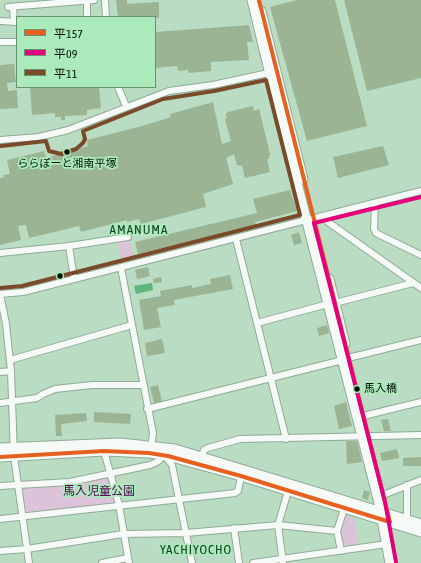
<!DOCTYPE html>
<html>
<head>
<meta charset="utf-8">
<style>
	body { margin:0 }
	#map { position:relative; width:421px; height:563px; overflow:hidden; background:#badcc2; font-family:"Asap Condensed","Noto Sans JP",sans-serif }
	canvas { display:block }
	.legend { position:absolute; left:16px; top:16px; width:140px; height:72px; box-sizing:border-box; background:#abebbb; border:1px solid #679371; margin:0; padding:5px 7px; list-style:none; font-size:12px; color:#001003 }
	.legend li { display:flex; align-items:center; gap:8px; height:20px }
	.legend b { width:20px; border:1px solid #679371 }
</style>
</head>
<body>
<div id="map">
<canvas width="421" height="563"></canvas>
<ul class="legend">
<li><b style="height:5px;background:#e66120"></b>平157</li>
<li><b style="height:5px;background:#e5007d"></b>平09</li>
<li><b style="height:5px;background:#7a4b2a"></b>平11</li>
</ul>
</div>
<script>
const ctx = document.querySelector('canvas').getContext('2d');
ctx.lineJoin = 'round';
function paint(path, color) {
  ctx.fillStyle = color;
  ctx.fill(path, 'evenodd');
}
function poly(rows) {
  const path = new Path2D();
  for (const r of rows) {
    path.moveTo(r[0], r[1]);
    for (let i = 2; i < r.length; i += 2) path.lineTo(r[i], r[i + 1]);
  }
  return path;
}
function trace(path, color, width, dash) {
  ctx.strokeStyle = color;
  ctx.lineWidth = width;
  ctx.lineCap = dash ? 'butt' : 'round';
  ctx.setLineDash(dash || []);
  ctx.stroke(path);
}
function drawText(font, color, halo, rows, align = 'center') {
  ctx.font = font + ' "Asap Condensed","Noto Sans JP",sans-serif';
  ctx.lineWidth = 3.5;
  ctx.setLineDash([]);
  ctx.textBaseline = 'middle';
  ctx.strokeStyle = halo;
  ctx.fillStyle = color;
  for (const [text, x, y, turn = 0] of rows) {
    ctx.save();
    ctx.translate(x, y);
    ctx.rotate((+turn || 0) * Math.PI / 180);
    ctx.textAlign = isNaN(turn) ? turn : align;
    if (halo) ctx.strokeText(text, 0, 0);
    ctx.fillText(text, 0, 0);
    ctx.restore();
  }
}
paint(poly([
	[129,239,134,258,122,261,117,242],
	[110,473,119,505,23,512,20,486,70,482],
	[344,515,355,519,358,545,342,548,340,531]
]), '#ddc3da');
paint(poly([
	[152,283,153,290,136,294,134,286]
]), '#5eb67d');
paint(poly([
	[116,0,127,0,127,4,159,2,159,18,118,17],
	[297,0,335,0,367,126,307,141,270,7],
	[344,0,421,0,421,78,367,91],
	[249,25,253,42,247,42,249,60,211,62,211,71,189,73,188,70,178,71,177,66,155,68,155,32],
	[14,64,16,82,7,83,8,91,17,90,18,108,0,109,0,65],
	[43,87,99,87,101,108,87,110,87,115,65,116,65,120,61,120,61,117,55,117,55,113,32,115,30,88],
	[213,102,222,144,231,141,225,119,227,118,226,114,228,112,253,106,254,111,259,109,270,154,269,159,267,159,270,172,245,178,242,166,237,165,234,154,226,158,233,184,203,194,206,207,141,224,139,219,127,222,127,220,81,232,79,226,29,238,26,225,18,226,21,240,0,245,0,178,4,177,3,175,10,174,7,160,44,151,46,158,88,146,87,140,142,126,171,117,170,114],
	[383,146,389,165,338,178,333,157],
	[290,190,297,211,255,222,256,225,138,254,135,242,257,213,253,199],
	[299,232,302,243,294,245,291,235],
	[148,267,150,276,137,279,135,270],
	[230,275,233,289,174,300,175,305,157,308,161,327,144,330,139,300,161,296,160,291,192,285,192,288,211,284,210,279],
	[161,277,162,282,154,283,153,279],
	[327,325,329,333,319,336,317,328],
	[162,339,165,353,147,356,145,343],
	[158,385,162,401,154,403,150,387],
	[346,402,352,426,339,429,334,406],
	[94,412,131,414,130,424,94,422],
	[86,413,87,421,61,424,62,436,56,436,55,415],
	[388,419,391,431,384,431,381,420],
	[346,441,357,441,362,462,347,464],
	[397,449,399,458,382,461,380,453],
	[421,457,421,466,403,466,403,458],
	[364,490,370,492,368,500,362,498]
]), '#9bb494');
const minor = poly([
	[87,0,87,17],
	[105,0,106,17],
	[8,7,94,0],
	[13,7,14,22],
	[0,21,17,22],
	[0,42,17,42],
	[118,87,126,106],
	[0,140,39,137,68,130,169,91,213,85,273,72],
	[375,203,374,229,376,233,421,255],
	[326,215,328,222,421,288],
	[236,239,286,439],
	[69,246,74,279],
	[0,253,69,246,128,237],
	[121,268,153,433,151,449],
	[335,303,413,283],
	[257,323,328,304],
	[348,358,421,340],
	[10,360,132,325],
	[0,372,11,371],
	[0,403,37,398,43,394,55,389,92,385,143,385],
	[147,409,343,360],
	[363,416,421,402],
	[104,451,119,505,129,563],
	[164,455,172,465,192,563],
	[202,456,204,450,208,448,240,439,421,435],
	[0,486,70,482,150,465,157,462,165,455],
	[383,495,421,480],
	[0,519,235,493,238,491,241,476],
	[407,520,407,485],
	[234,528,239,563],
	[0,551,27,549,123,534,186,533,278,525,337,531],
	[341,551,337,531,344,509],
	[29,563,14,456,11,371,6,324,0,294,23,292,421,191],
	[102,563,128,558],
	[253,563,387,544],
	[283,563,278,525,288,491]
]);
const highway = poly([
	[252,0,286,140,379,503,390,563],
	[261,11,303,179],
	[329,279,345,344],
	[0,448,120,443,175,449,421,524],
	[0,457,104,451,149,453,168,456,241,476,421,532]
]);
trace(minor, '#90aa97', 8);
trace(highway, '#90aa97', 11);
trace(minor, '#f5faf6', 6);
trace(highway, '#f5faf6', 9);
trace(poly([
	[0,457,104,451,149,453,168,456,241,476,390,522,259,0]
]), '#e66120', 4);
trace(poly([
	[396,562,385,502,314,223,421,197]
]), '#e5007d', 4);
trace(poly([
	[0,288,22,286,300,215,266,80,214,91,163,99,83,131,85,139,83,143,76,149,61,154,49,151,46,141,1,146]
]), '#7a4b2a', 4);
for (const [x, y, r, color] of [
	[67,152,3.5,"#001003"],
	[60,276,3.5,"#001003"],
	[357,389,3.5,"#001003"]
]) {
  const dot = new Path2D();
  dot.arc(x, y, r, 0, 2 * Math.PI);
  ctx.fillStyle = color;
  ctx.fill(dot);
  trace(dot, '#abebbb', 1.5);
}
drawText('11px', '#001003', '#abebbb', [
	["ららぽーと湘南平塚",67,164],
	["馬入橋",364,389,"left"]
]);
drawText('12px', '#570351', '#abebbb', [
	["馬入児童公園",99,491]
]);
ctx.letterSpacing = '1px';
drawText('13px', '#134324', '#abebbb', [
	["AMANUMA",139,230],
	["YACHIYOCHO",196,550]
]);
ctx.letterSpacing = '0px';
</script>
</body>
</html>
